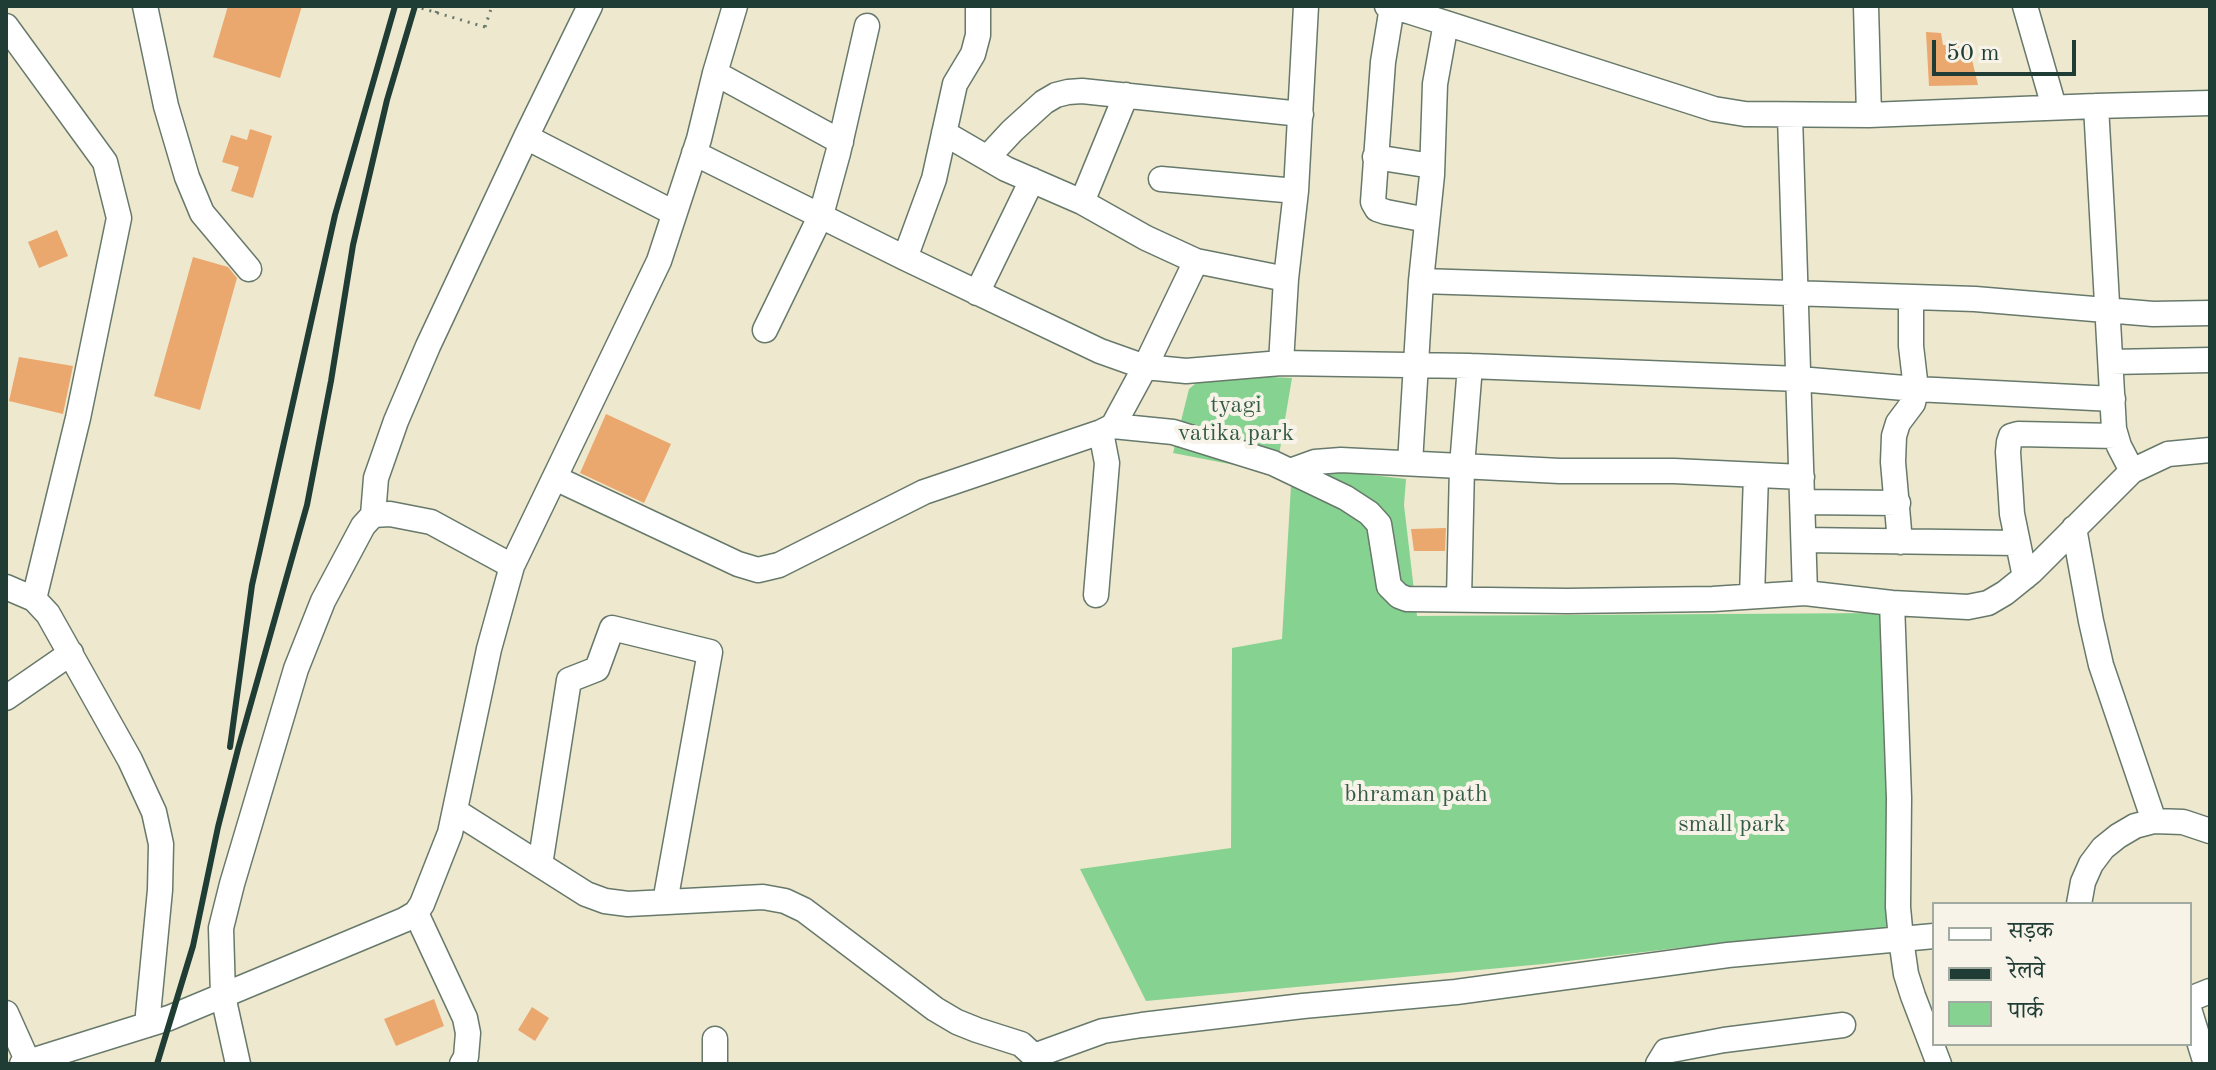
<!DOCTYPE html>
<html>
<head>
<meta charset="utf-8">
<style>
	body { margin:0 }
	#map { position:relative; width:2216px; height:1070px; overflow:hidden; background:#eee8cf; font-family:"Old Standard TT","Noto Serif Devanagari",serif }
	canvas { display:block }
	.frame { position:absolute; inset:0; border:8px solid #1f3d34; pointer-events:none }
	.legend { position:absolute; left:1932px; top:902px; width:260px; height:144px; box-sizing:border-box; background:#f7f3e8; border:2px solid #a1aaa0; margin:0; padding:10px 14px; list-style:none; font-size:24px; color:#1f3d34 }
	.legend li { display:flex; align-items:center; gap:16px; height:40px }
	.legend b { width:40px; border:2px solid #a1aaa0 }
	.scale { position:absolute; left:1932px; top:40px; width:144px; height:36px; box-sizing:border-box; border:4px solid #1f3d34; border-top:0; padding-left:10px; font-size:24px; line-height:28px; white-space:nowrap; color:#1f3d34; -webkit-text-stroke:6px #f7f3e8; paint-order:stroke }
</style>
</head>
<body>
<div id="map">
<canvas width="2216" height="1070"></canvas>
<div class="frame"></div>
<ul class="legend">
<li><b style="height:10px;background:#fff"></b>सड़क</li>
<li><b style="height:10px;background:#1f3d34"></b>रेलवे</li>
<li><b style="height:22px;background:#86d290"></b>पार्क</li>
</ul>
<div class="scale">50 m</div>
</div>
<script>
const ctx = document.querySelector('canvas').getContext('2d');
ctx.lineJoin = 'round';
function paint(path, color) {
  ctx.fillStyle = color;
  ctx.fill(path, 'evenodd');
}
function poly(rows) {
  const path = new Path2D();
  for (const r of rows) {
    path.moveTo(r[0], r[1]);
    for (let i = 2; i < r.length; i += 2) path.lineTo(r[i], r[i + 1]);
  }
  return path;
}
function trace(path, color, width, dash) {
  ctx.strokeStyle = color;
  ctx.lineWidth = width;
  ctx.lineCap = dash ? 'butt' : 'round';
  ctx.setLineDash(dash || []);
  ctx.stroke(path);
}
function drawText(font, color, halo, rows, align = 'center') {
  ctx.font = font + ' "Old Standard TT",serif';
  ctx.lineWidth = 8;
  ctx.setLineDash([]);
  ctx.textBaseline = 'middle';
  ctx.strokeStyle = halo;
  ctx.fillStyle = color;
  for (const [text, x, y, turn = 0] of rows) {
    ctx.save();
    ctx.translate(x, y);
    ctx.rotate((+turn || 0) * Math.PI / 180);
    ctx.textAlign = isNaN(turn) ? turn : align;
    if (halo) ctx.strokeText(text, 0, 0);
    ctx.fillText(text, 0, 0);
    ctx.restore();
  }
}
paint(poly([
	[1207,374,1292,378,1276,473,1173,453,1189,389],
	[1304,467,1406,479,1404,505,1417,616,1879,613,1901,937,1686,947,1543,964,1146,1001,1080,869,1231,848,1232,648,1282,639,1292,468]
]), '#86d290');
paint(poly([
	[228,6,302,6,280,78,213,57],
	[1926,32,1941,33,1943,45,1969,47,1978,85,1929,86],
	[250,129,272,136,253,198,231,191,239,167,222,162,231,135,247,140],
	[57,230,68,256,39,268,28,242],
	[193,257,228,267,237,278,200,410,154,396],
	[19,357,73,366,63,414,9,401],
	[606,414,671,444,644,503,580,473],
	[1446,528,1445,551,1414,551,1411,529],
	[434,999,444,1026,396,1046,384,1019],
	[532,1007,549,1018,535,1041,518,1030]
]), '#eaa86e');
const minor = poly([
	[145,6,166,106,187,177,202,213,249,269],
	[1306,6,1296,191,1286,279,1281,363,1470,366,1799,379,1916,389,2113,399],
	[1387,6,1408,11,1714,109,1745,114,1869,115,2096,106,2210,103],
	[1866,6,1869,115],
	[2025,6,2054,107],
	[1392,7,1383,62,1373,202,1377,209,1386,212,1427,220],
	[6,26,105,162,119,218,78,418,34,599],
	[715,73,841,142],
	[1126,95,1082,202,1146,238,1196,261,1286,279],
	[2096,106,2114,429,2119,446,2132,471],
	[1790,116,1805,593],
	[944,133,1006,169,1082,202],
	[526,137,590,6],
	[694,153,905,258,1100,351,1145,367,1186,371,1281,363],
	[1375,157,1432,166],
	[987,158,1012,131,1044,102,1056,95,1068,92,1082,91,1301,114],
	[1161,179,1296,191],
	[905,258,934,179,955,84,973,54,978,35,978,6],
	[1421,281,1975,299,2153,314,2210,313],
	[977,293,1032,180],
	[765,330,821,215,838,153,867,26],
	[2111,362,2210,360],
	[1113,426,1173,432,1273,463,1346,498,1369,513,1379,524,1389,586,1399,596,1407,599,1567,601,1713,599,1805,593,1892,603,1968,607,1988,603,2005,593,2031,572,2132,471,2168,454,2210,450],
	[1410,463,1421,281,1432,175,1435,84,1446,23],
	[1290,471,1315,462,1341,460,1560,471,1674,471,1802,477],
	[555,478,738,564,758,570,779,565,924,492,1101,432,1113,426,1145,367,1196,261],
	[1803,502,1898,503],
	[373,515,376,478,396,421,428,346,526,137,674,213],
	[2074,528,2091,621,2101,665,2154,821],
	[1804,540,2017,543],
	[1900,542,1893,462,1894,436,1898,423,1913,403,1916,389,1911,346,1911,297],
	[2025,577,2012,514,2008,452,2009,442,2011,436,2018,434,2116,436],
	[6,587,34,599,48,614,130,760,154,812,161,844,160,890,147,1025],
	[1096,595,1107,463,1101,432],
	[1752,596,1756,475],
	[1459,599,1462,466,1470,366],
	[1892,603,1899,798,1898,907,1901,939,1906,974,1913,996,1939,1064],
	[6,698,71,653],
	[455,811,586,894,605,901,628,904,763,897,785,901,804,910,935,1009,957,1022,977,1030,1021,1044,1034,1056,1039,1064],
	[540,865,569,680,597,669,612,628,710,652,665,902],
	[2079,904,2083,882,2091,864,2103,848,2118,836,2135,826,2154,821,2183,822,2210,831],
	[416,913,465,1018,468,1033,466,1057,462,1064],
	[2190,999,2210,991],
	[2190,1012,2206,1064],
	[6,1013,28,1062],
	[715,1039,715,1064],
	[1034,1056,1103,1031,1142,1025,1303,1006,1456,992,1728,955,1934,936],
	[22,1064,169,1018,404,920,416,913,422,904,450,833,489,649,512,566,659,261,699,139,715,73,735,6],
	[238,1064,223,996,221,928,232,884,296,669,323,601,363,526,373,515,390,514,431,522,512,566],
	[1658,1064,1666,1051,1724,1040,1843,1025]
]);
trace(minor, '#67796a', 27);
trace(poly([
	[436,13,438,6],
	[485,27,492,6]
]), '#67796a', 3, [2, 6]);
trace(minor, '#fff', 24);
trace(poly([
	[230,747,252,585,335,215,395,6],
	[157,1064,193,946,218,827,238,749,307,505,331,381,353,245,387,100,415,6]
]), '#1f3d34', 6);
trace(poly([
	[414,6,485,27]
]), '#67796a', 3, [2, 6]);
drawText('24px', '#345b46', '#f7f3e8', [
	["tyagi",1236,406],
	["vatika park",1236,434],
	["bhraman path",1416,795],
	["small park",1732,825]
]);
</script>
</body>
</html>
